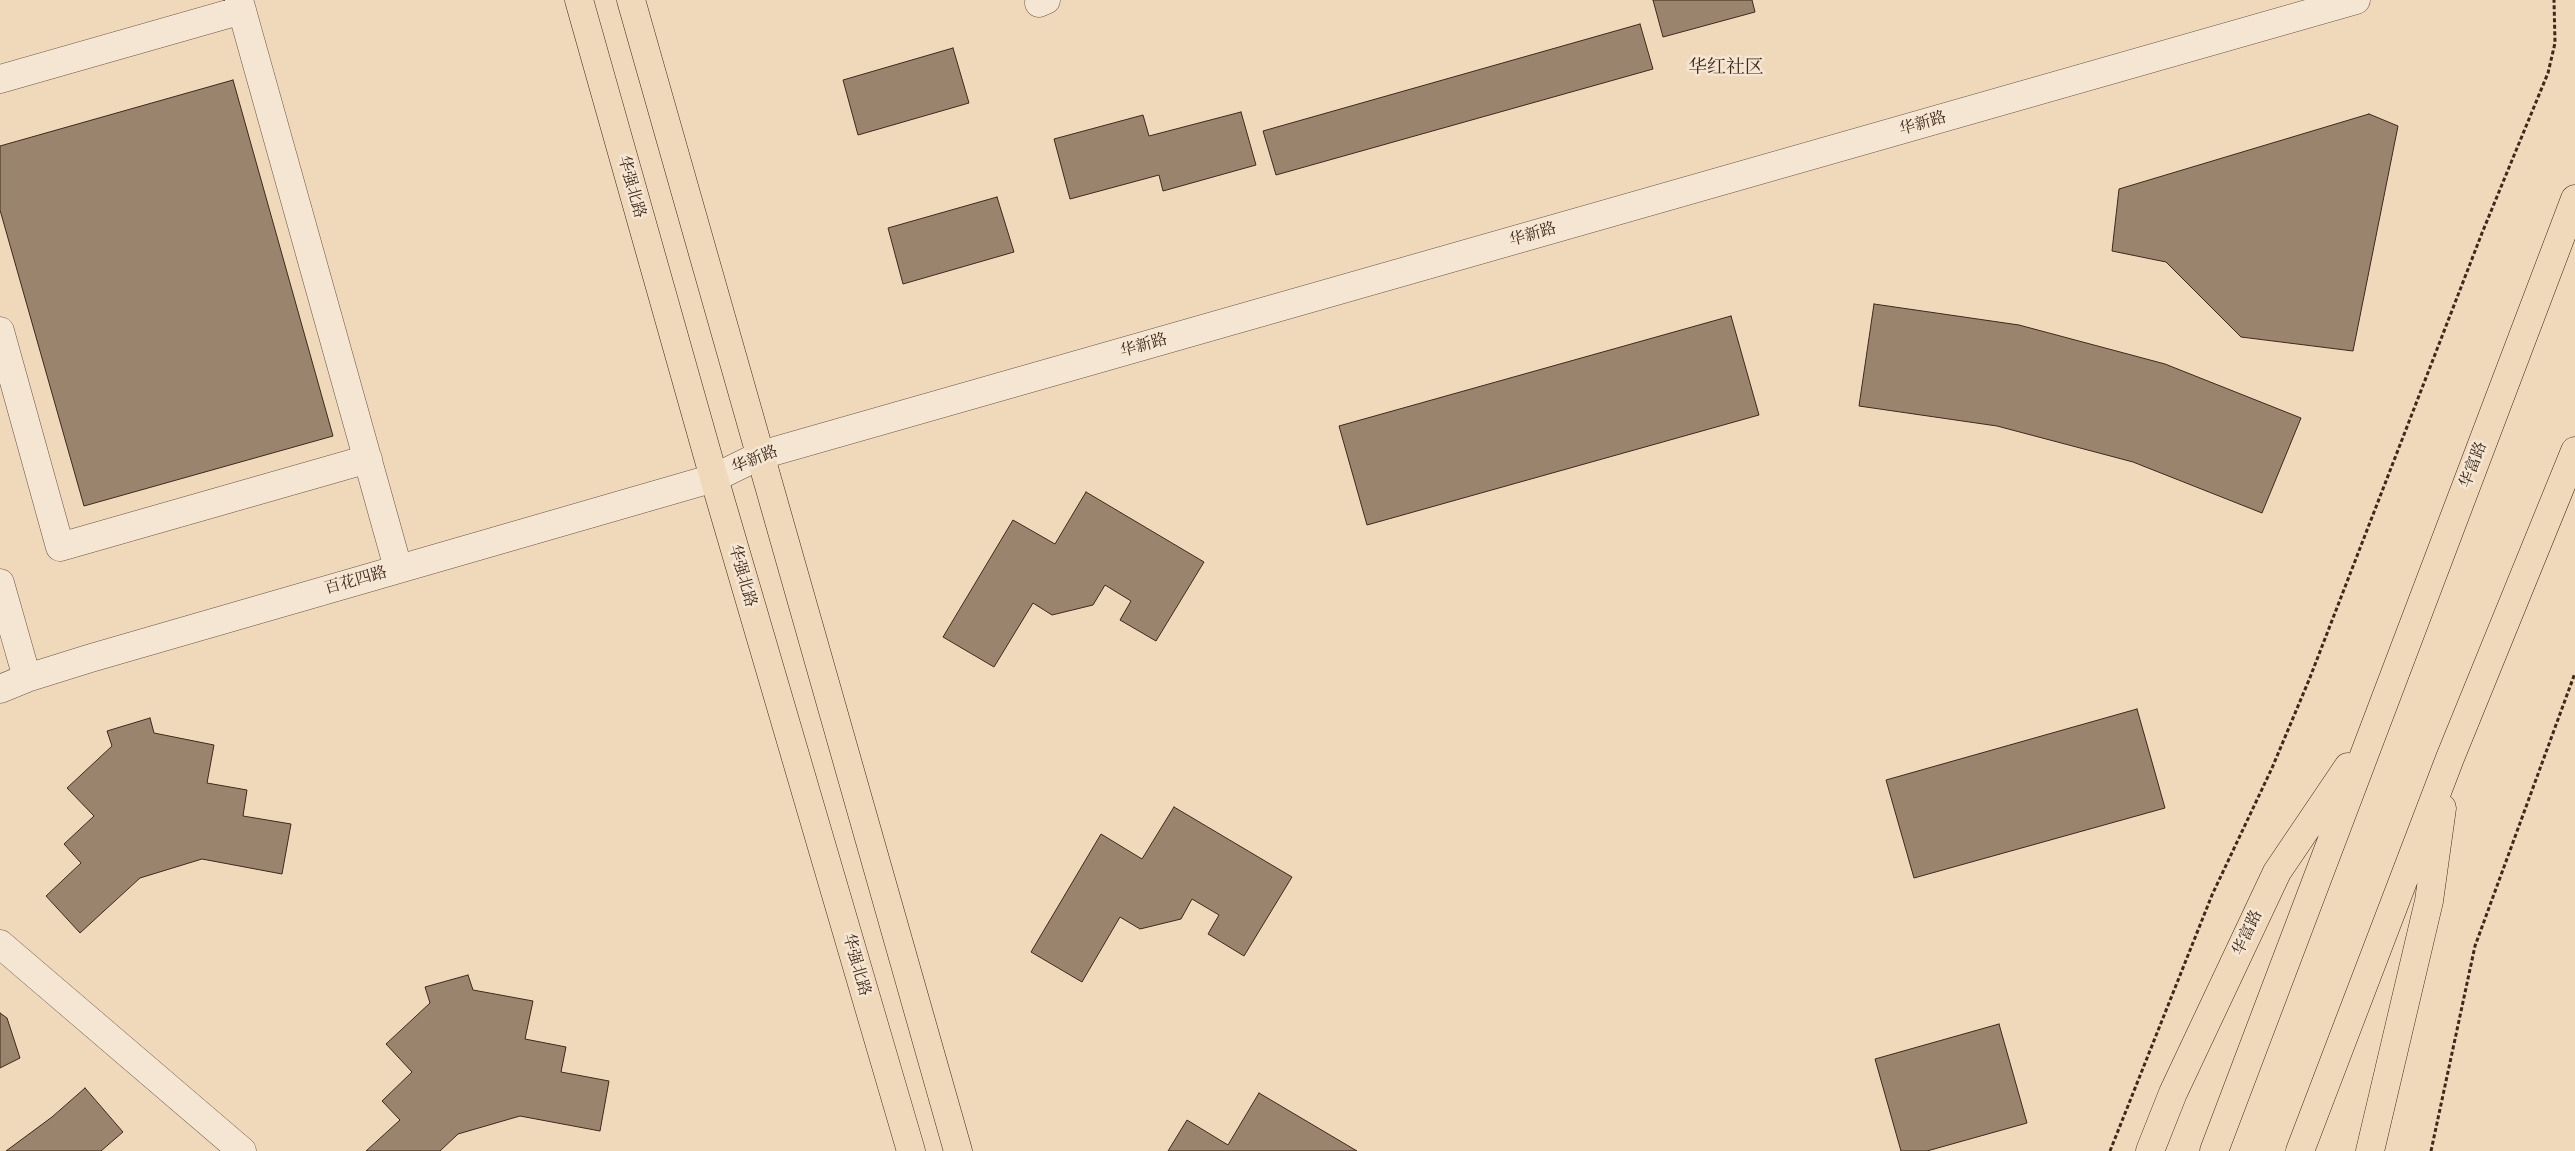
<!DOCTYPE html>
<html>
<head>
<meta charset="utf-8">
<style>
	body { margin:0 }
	canvas { display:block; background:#f0d9bb }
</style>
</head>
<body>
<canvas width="2575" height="1151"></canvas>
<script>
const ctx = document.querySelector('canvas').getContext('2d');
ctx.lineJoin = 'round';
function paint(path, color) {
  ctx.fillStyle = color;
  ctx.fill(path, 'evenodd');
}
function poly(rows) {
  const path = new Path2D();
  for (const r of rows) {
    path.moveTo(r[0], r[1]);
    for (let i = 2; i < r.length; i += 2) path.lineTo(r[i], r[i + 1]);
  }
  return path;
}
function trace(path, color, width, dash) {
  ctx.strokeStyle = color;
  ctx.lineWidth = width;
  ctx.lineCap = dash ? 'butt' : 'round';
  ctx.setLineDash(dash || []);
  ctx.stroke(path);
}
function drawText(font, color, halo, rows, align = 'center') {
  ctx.font = font + ' "IM FELL French Canon","Noto Serif SC",serif';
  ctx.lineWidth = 5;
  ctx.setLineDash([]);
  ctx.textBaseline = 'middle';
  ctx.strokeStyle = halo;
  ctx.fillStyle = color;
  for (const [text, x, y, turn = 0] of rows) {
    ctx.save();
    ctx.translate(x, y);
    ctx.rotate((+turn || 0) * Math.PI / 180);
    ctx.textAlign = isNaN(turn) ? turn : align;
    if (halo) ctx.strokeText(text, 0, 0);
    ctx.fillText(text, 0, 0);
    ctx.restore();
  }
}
const building = poly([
	[1653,0,1752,0,1755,12,1663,37,1653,0],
	[1640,24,1653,69,1276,175,1263,131,1640,24],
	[953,48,969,103,858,135,843,80,953,48],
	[233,80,333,436,84,506,0,210,0,146,233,80],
	[1241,112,1256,165,1163,191,1159,175,1070,199,1054,139,1143,115,1149,136,1241,112],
	[2369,114,2398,126,2353,351,2241,337,2166,262,2112,251,2119,189,2369,114],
	[997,197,1014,252,903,284,888,228,997,197],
	[1874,304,2019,325,2165,364,2301,418,2262,513,2133,462,1997,426,1859,406,1874,304],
	[1731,316,1759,415,1367,525,1339,426,1731,316],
	[1086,492,1204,562,1156,641,1120,620,1131,601,1105,585,1093,605,1052,615,1033,603,994,667,943,637,1013,520,1055,544,1086,492],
	[2137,709,2165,808,1914,878,1886,780,2137,709],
	[150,718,154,733,214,745,207,783,247,790,243,816,291,824,282,874,202,859,140,878,80,933,46,896,81,863,64,844,94,816,67,788,112,746,107,731,150,718],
	[1174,807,1292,877,1244,956,1208,934,1219,915,1192,899,1181,919,1140,929,1120,917,1082,982,1031,952,1101,834,1142,859,1174,807],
	[468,975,473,990,533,1001,525,1039,566,1047,561,1072,609,1081,600,1131,520,1116,458,1134,440,1151,366,1151,400,1120,382,1101,412,1072,386,1044,430,1003,425,987,468,975],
	[0,1013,7,1018,20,1058,0,1068,0,1013],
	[1999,1024,2027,1123,1927,1151,1901,1151,1875,1059,1999,1024],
	[85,1088,123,1132,101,1151,6,1151,52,1117,85,1088],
	[1259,1093,1357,1151,1168,1151,1187,1120,1228,1145,1259,1093]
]);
paint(building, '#9b846e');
trace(building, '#3f281b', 1);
const minor = poly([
	[239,0,398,568],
	[1039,3,1046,0],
	[0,79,242,10],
	[0,331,60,547,368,459],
	[0,583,27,678],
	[0,689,27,678,91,658,714,478,761,455,2356,0],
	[0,944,242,1151]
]);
const major = poly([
	[579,0,714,478,911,1151],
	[631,0,958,1151],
	[2150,1151,2173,1093,2277,872,2348,767],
	[2214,1151,2575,199],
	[2300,1151,2450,758,2575,451],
	[2370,1151,2429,901,2442,808]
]);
trace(minor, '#6b5443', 29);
trace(major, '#3f281b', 29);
trace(poly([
	[2110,1151,2212,895,2272,768,2309,680,2482,233,2548,73,2555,43,2554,0],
	[2431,1151,2475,946,2575,673]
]), '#3f281b', 3, [4, 2.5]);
trace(minor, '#f5e6d3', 28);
trace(major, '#f0d9bb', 28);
drawText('16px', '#3f281b', '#f5e6d3', [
	["华新路",1923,124,-16],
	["华强北路",631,187,74],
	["华新路",1533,235,-16],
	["华新路",1144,346,-16],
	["华新路",755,460,-22],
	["华富路",2474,465,-69],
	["华强北路",742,576,74],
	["百花四路",356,581,-16],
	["华富路",2248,933,-65],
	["华强北路",856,965,74]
]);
drawText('19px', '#3f281b', '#f5e6d3', [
	["华红社区",1726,68]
]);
</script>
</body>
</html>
